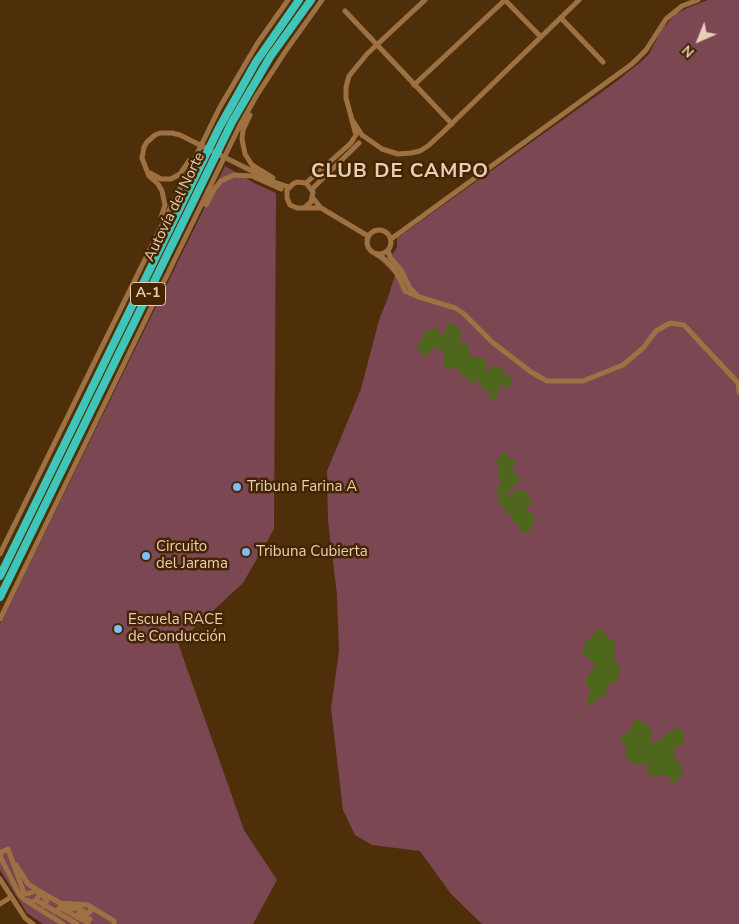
<!DOCTYPE html>
<html>
<head>
<meta charset="utf-8">
<style>
	body { margin:0 }
	#map { position:relative; width:739px; height:924px; overflow:hidden; background:#4f2f0a; font-family:"Nunito Sans",sans-serif }
	canvas { display:block }
	.north { position:absolute; left:674px; top:15px; width:50px; height:50px; -webkit-text-stroke:4px #442500; paint-order:stroke; rotate:224deg; font-size:14px; font-weight:700; line-height:20px; text-align:center; color:#e7cfb7 }
	.north::after { content:''; display:block; margin:auto; width:18px; height:22px; background:#e7cfb7; clip-path:polygon(50% 0,100% 100%,50% 72%,0 100%) }
</style>
</head>
<body>
<div id="map">
<canvas width="739" height="924"></canvas>
<div class="north">N</div>
</div>
<script>
const ctx = document.querySelector('canvas').getContext('2d');
ctx.lineJoin = 'round';
function paint(path, color) {
  ctx.fillStyle = color;
  ctx.fill(path, 'evenodd');
}
function poly(rows) {
  const path = new Path2D();
  for (const r of rows) {
    if (r.length === 3) {
      path.moveTo(r[0] + r[2], r[1]);
      path.arc(r[0], r[1], r[2], 0, 2 * Math.PI);
      continue;
    }
    path.moveTo(r[0], r[1]);
    for (let i = 2; i < r.length; i += 2) path.lineTo(r[i], r[i + 1]);
  }
  return path;
}
function trace(path, color, width, dash) {
  ctx.strokeStyle = color;
  ctx.lineWidth = width;
  ctx.lineCap = dash ? 'butt' : 'round';
  ctx.setLineDash(dash || []);
  ctx.stroke(path);
}
function drawText(font, color, halo, rows, align = 'center') {
  ctx.font = font + ' "Nunito Sans",sans-serif';
  ctx.lineWidth = 5;
  ctx.setLineDash([]);
  ctx.textBaseline = 'middle';
  ctx.strokeStyle = halo;
  ctx.fillStyle = color;
  for (const [text, x, y, turn = 0] of rows) {
    ctx.save();
    ctx.translate(x, y);
    ctx.rotate((+turn || 0) * Math.PI / 180);
    ctx.textAlign = isNaN(turn) ? turn : align;
    if (halo) ctx.strokeText(text, 0, 0);
    ctx.fillText(text, 0, 0);
    ctx.restore();
  }
}
paint(poly([
	[708,0,739,0,739,924,482,924,451,894,420,851,372,845,355,835,343,810,331,708,339,651,337,594,328,521,327,471,361,389,379,320,387,300,395,275,379,259,391,256,397,247,397,238,613,84,642,61,649,54,662,29,676,14,687,8],
	[225,166,254,183,276,193,274,529,243,583,178,643,244,830,277,880,253,924,43,924,27,913,0,870,0,624]
]), '#7b4753');
paint(poly([
	[450,323,456,326,460,330,462,334,459,341,461,342,464,342,469,345,468,353,469,356,483,358,486,362,486,370,489,372,493,366,496,366,503,370,505,374,509,375,512,383,508,388,505,388,503,385,499,385,497,399,489,399,491,391,482,389,481,383,477,379,472,386,468,378,461,376,459,370,454,368,450,369,444,366,443,363,445,353,443,350,433,349,427,355,423,355,417,350,419,341,424,338,425,331,433,328,436,328,442,336,444,335,446,326],
	[504,452,508,455,509,459,515,459,516,461,512,469,518,476,519,483,512,487,510,491,504,490,509,494,507,498,509,498,516,490,524,490,529,493,529,498,531,500,531,504,526,508,526,512,533,513,534,524,527,533,520,530,517,523,512,522,513,515,505,513,505,508,502,507,498,501,498,486,501,483,498,476,500,469,495,463],
	[600,629,604,632,608,638,615,642,614,660,621,670,618,673,620,677,618,680,610,683,605,696,597,699,591,707,587,703,587,699,591,694,586,683,586,679,595,666,594,663,587,658,583,652,584,646,586,641,593,635,595,631],
	[638,719,650,728,652,733,651,742,654,743,674,729,681,730,684,732,684,744,677,746,674,750,675,759,681,764,683,773,675,783,672,782,668,776,666,775,658,777,656,775,650,776,646,770,646,764,644,763,638,766,626,758,625,752,627,747,621,739,621,736,623,734,630,732,632,724]
]), '#4e661b');
trace(poly([
	[505,0,541,37],
	[345,11,452,124],
	[561,18,603,62],
	[414,85,505,0],
	[250,115,243,130,242,139,245,154,252,165,273,178],
	[353,121,362,135,382,149,398,154,411,153,420,151,428,146,441,134,579,0],
	[356,135,346,98,346,87,349,76,367,54,425,0],
	[150,173,161,179,171,179,180,174,189,161],
	[306,183,351,143,354,138],
	[312,189,359,143],
	[313,198,321,208,368,236],
	[206,205,215,188,221,181,234,175,252,176,281,189],
	[304,208,311,202,313,192,306,183,297,182,293,184,287,190,287,198,290,205,297,208,321,208],
	[161,217,165,205,162,191,158,184,149,176,142,158,144,147,147,142,155,135,160,133,172,133,180,135,274,182,289,187],
	[379,242,12],
	[391,239,632,64,646,50,666,19,682,6,698,0],
	[377,255,383,258,393,268,399,277,405,291,419,297,410,288,401,270,390,257,388,250],
	[419,297,455,308,463,313,492,342,531,372,547,381,583,381,623,365,643,348,656,331,670,323,684,325,739,384],
	[738,383,739,392],
	[0,554,220,107,257,44,288,0],
	[0,619,240,125,257,95,287,49,322,0],
	[16,865,28,884,39,891,47,901,44,906],
	[0,879,25,918,33,924],
	[39,891,39,895,36,900,32,902,25,900,19,894,0,856,1,852,8,849,24,893,27,894,35,891,39,891,60,903,88,905,91,907,90,912,86,913,80,909,61,907,55,912],
	[36,900,77,924],
	[28,902,63,924],
	[0,904,11,897],
	[91,907,114,921,114,924],
	[63,909,88,923],
	[79,913,90,919]
]), '#9e7143', 5);
trace(poly([
	[0,576,219,128,256,62,299,0],
	[0,597,232,122,270,57,311,0]
]), '#3dc6b9', 8);
for (const [x, y, r, color] of [
	[237,487,5,"#7bbef8"],
	[246,552,5,"#7bbef8"],
	[146,556,5,"#7bbef8"],
	[118,629,5,"#7bbef8"]
]) {
  const dot = new Path2D();
  dot.arc(x, y, r, 0, 2 * Math.PI);
  ctx.fillStyle = color;
  ctx.fill(dot);
  trace(dot, '#442500', 2);
}
for (const [x, y, w] of [
	[148,294,35]
]) {
  const box = new Path2D();
  box.roundRect(x - w / 2, y - 11.5, w, 23, 4);
  ctx.fillStyle = '#442500';
  ctx.fill(box);
  trace(box, '#e7cfb7', 1);
}
drawText('bold 14px', '#e7cfb7', null, [
	["A-1",148,294]
]);
drawText('15px', '#e7cfb7', '#442500', [
	["Autovía del Norte",175,207,-64]
]);
drawText('15px', '#e7cfb7', '#442500', [
	["Tribuna Farina A",247,487],
	["Circuito",156,547],
	["del Jarama",156,564],
	["Tribuna Cubierta",256,552],
	["Escuela RACE",128,620],
	["de Conducción",128,637]
], 'left');
ctx.letterSpacing = '1px';
drawText('bold 20px', '#e7cfb7', '#442500', [
	["CLUB DE CAMPO",400,172]
]);
ctx.letterSpacing = '0px';
</script>
</body>
</html>
